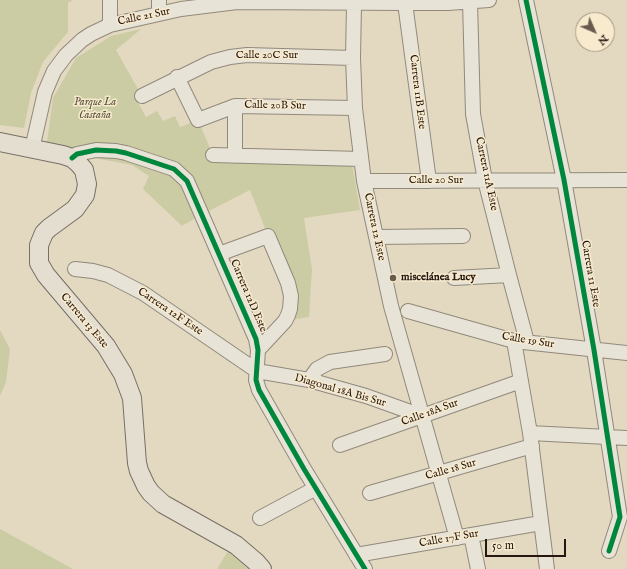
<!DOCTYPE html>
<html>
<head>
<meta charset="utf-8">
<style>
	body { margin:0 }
	#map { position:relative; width:627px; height:569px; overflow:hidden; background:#e3d9c1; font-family:"IM FELL English",serif }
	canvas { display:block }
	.north { position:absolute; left:575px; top:12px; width:40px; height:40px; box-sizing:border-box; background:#f7eacd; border:1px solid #a39581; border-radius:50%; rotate:135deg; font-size:11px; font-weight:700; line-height:16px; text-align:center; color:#251610 }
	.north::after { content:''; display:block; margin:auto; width:14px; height:18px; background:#685a4e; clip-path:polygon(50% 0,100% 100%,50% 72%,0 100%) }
	.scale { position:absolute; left:485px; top:539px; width:81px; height:18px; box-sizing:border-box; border:2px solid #251610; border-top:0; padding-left:5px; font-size:12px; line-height:14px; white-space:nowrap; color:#251610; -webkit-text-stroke:3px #f7eacd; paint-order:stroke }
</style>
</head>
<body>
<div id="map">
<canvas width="627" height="569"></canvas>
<div class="north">N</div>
<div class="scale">50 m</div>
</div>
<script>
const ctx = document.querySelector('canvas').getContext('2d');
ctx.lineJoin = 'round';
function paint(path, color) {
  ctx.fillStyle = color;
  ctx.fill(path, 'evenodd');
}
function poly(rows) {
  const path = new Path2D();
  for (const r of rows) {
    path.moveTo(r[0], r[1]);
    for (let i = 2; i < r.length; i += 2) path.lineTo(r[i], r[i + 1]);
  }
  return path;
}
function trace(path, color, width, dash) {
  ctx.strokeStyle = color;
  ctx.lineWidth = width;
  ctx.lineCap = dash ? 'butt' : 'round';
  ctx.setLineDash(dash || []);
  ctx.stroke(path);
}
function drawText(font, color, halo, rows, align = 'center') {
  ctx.font = font + ' "IM FELL English",serif';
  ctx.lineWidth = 3;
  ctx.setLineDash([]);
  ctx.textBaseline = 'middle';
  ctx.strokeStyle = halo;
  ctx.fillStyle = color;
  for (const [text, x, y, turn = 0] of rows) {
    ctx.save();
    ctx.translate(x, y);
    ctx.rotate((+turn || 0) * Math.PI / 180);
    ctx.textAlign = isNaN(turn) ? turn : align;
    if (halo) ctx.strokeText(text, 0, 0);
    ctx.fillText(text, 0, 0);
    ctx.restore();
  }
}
paint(poly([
	[0,0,73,0,68,3,68,32,43,62,31,93,24,128,0,125],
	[141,29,116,50,142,96,135,97,146,117,157,111,163,121,175,116,180,127,198,120,213,155,352,164,360,210,304,218,312,269,309,317,285,321,290,309,268,236,250,190,201,215,182,226,143,189,149,176,132,165,100,159,81,150,47,142,53,98,76,58,111,36],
	[0,330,10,349,6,382,0,396],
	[0,529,73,569,0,569],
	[228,551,248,569,217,569]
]), '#cccca4');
const minor = poly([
	[526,0,564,180,594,350,620,517,609,551],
	[470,1,473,114,485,180,509,275,527,342],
	[405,3,429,181],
	[354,4,353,58,355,108,364,181,391,306,457,538],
	[159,14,159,0],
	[110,25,110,0],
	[177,77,198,120,235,106,355,108],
	[142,96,211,62,230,57,247,55,353,58],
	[235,106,235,156],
	[32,149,45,92,54,71,66,55,82,40,91,34,110,25,181,9,237,2,405,3,448,3,489,0],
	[213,155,361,159],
	[72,158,77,154,96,150,116,151,126,153,174,169,187,181,256,339,258,350,256,380,259,390,304,469,365,569],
	[364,181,627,180],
	[376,237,463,236],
	[219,254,268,236,288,283,291,296,290,309,288,315,285,321,258,350],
	[75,269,93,271,108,275,143,293,257,371,309,380,366,396,422,416],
	[454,278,509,275],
	[408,311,514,341,627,353],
	[514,341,530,433,547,569],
	[309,380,317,369,330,362,385,354],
	[530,433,627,438],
	[340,445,521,381],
	[370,493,532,446],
	[260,518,316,488],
	[471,535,478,569],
	[356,555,541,523]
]);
const major = poly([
	[0,142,63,155,72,158,79,164,84,170,87,184,85,195,75,209,49,228,44,233,39,245,39,263,46,275,106,346,123,374,132,398,137,463,139,471,146,486,151,493,163,504,236,545,256,562,262,569]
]);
trace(minor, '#91897b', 16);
trace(major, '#776f64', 20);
trace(minor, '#e8e3d7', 14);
trace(major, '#e4ded0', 18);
trace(poly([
	[526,0,564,180,594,350,620,517,609,551],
	[72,158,77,154,96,150,116,151,126,153,174,169,187,181,256,339,258,350,256,380,259,390,304,469,365,569]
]), '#00873e', 5);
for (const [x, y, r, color] of [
	[393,278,4,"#685a4e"]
]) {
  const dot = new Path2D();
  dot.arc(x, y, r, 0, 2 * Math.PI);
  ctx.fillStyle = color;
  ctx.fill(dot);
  trace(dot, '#f7eacd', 1.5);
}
drawText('11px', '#251610', '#f7eacd', [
	["Calle 21 Sur",144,17,-12],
	["Calle 20C Sur",267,56],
	["Carrera 11B Este",417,92,83],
	["Calle 20B Sur",275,106,1],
	["Carrera 11A Este",486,174,78],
	["Calle 20 Sur",436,181],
	["Carrera 12 Este",374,227,78],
	["Carrera 11 Este",590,274,80],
	["Carrera 12D Este",248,296,67],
	["Carrera 12F Este",170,312,34],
	["Carrera 13 Este",84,321,50],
	["Calle 19 Sur",528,341,9],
	["Diagonal 18A Bis Sur",340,391,16],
	["Calle 18A Sur",430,413,-20],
	["Calle 18 Sur",451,470,-16],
	["Calle 17F Sur",449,539,-10]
]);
drawText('italic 11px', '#59523c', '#f7eacd', [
	["Parque La",95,103],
	["Castaña",95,116]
]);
drawText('bold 11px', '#251610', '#f7eacd', [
	["miscelánea Lucy",401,278]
], 'left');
</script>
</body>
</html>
